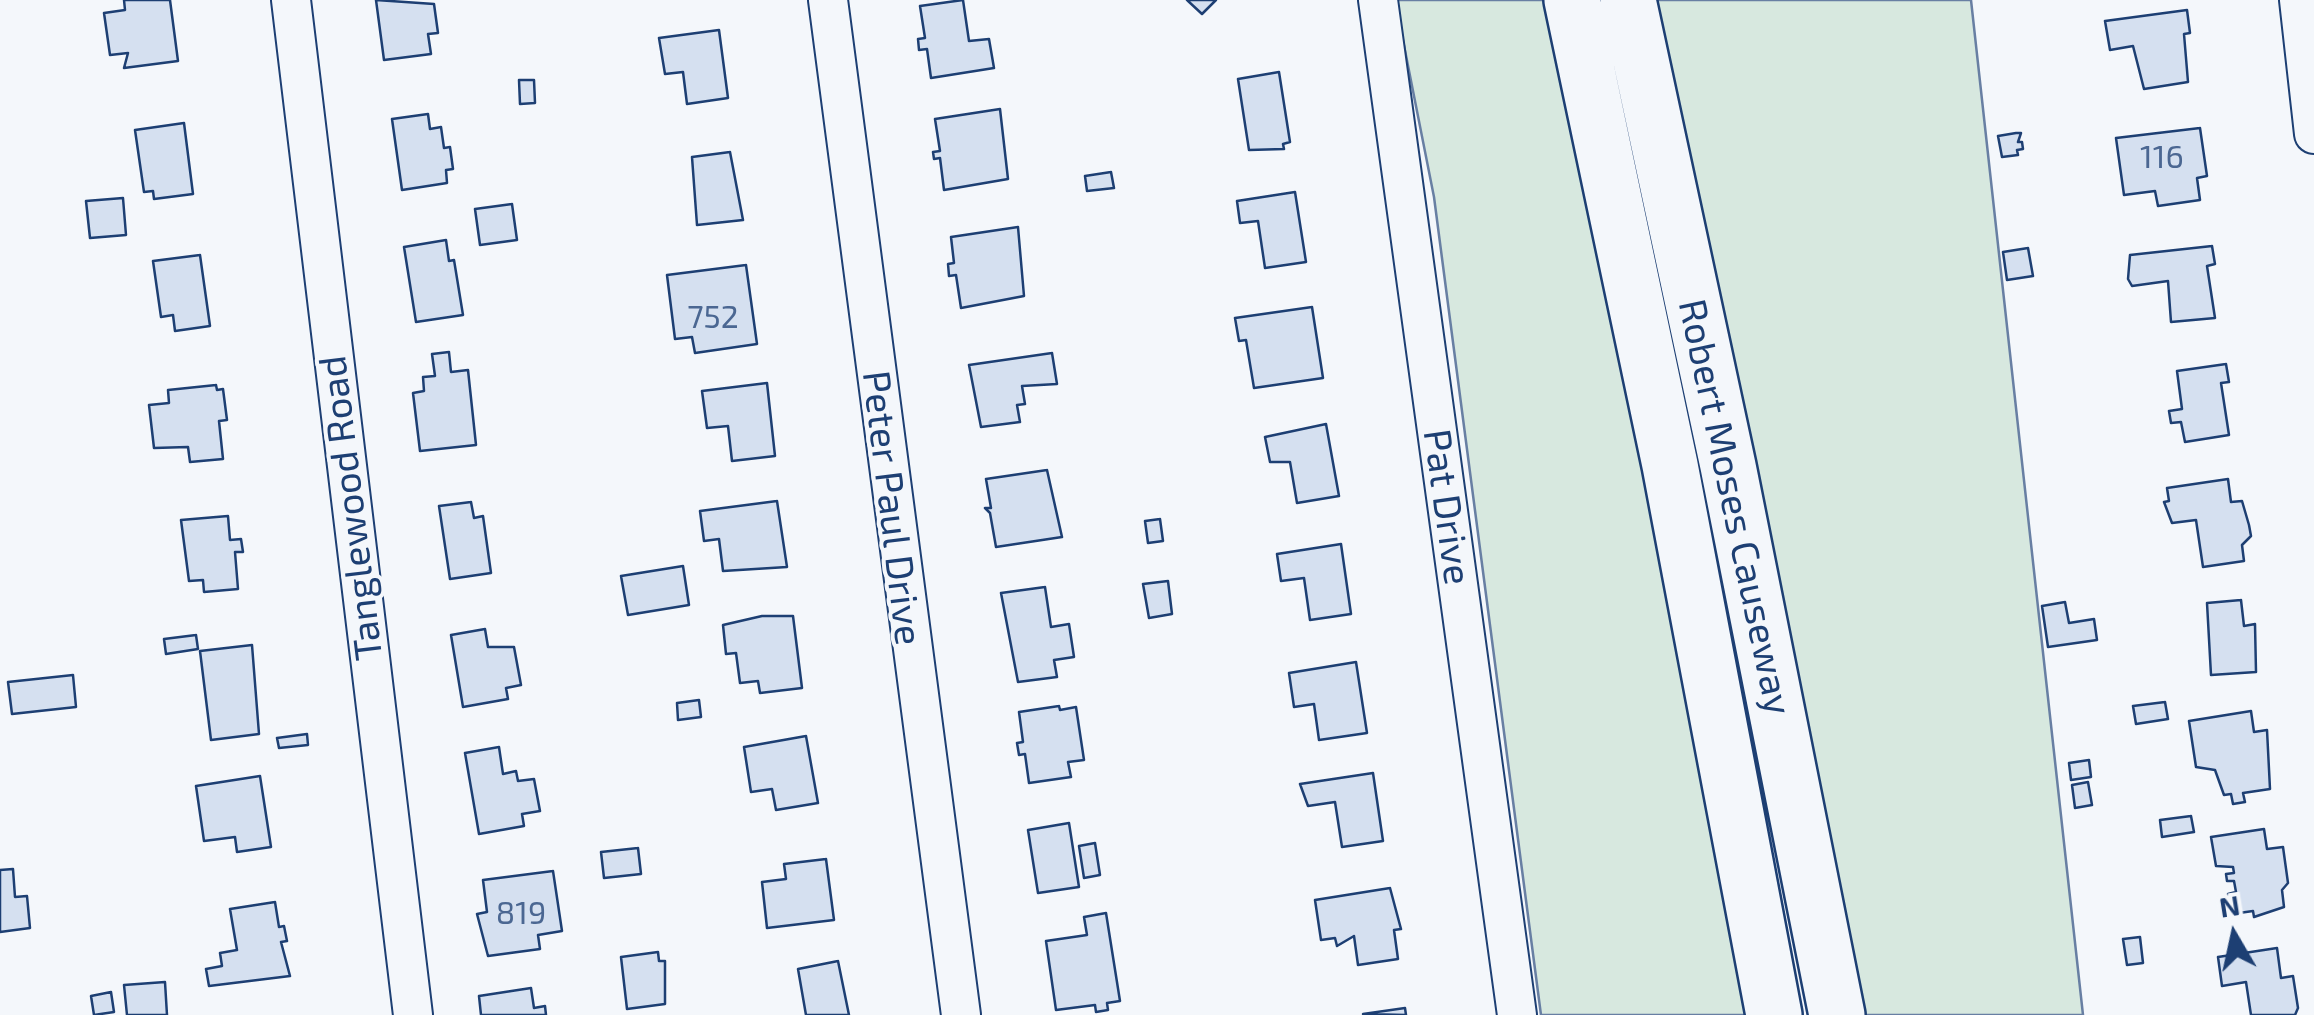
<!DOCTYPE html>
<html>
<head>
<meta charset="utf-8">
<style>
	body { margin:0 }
	#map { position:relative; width:2314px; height:1015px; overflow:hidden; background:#f4f7fb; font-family:"Exo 2",sans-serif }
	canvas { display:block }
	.north { position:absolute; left:2184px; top:885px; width:100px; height:100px; -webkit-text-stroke:8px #f4f7fb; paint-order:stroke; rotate:351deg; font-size:28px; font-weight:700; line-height:40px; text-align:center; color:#1d3f73 }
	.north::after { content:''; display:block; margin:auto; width:35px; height:45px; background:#1d3f73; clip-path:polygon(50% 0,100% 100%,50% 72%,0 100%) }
</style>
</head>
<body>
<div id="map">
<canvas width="2314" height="1015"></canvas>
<div class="north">N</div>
</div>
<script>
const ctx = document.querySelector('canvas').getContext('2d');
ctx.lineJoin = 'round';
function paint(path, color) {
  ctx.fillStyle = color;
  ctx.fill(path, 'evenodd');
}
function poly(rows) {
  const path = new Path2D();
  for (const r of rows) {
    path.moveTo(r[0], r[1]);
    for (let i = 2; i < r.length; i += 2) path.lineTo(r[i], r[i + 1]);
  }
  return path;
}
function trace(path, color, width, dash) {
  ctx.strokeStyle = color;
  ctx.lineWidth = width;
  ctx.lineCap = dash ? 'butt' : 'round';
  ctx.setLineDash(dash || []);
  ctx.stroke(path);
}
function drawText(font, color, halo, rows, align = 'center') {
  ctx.font = font + ' "Exo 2",sans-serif';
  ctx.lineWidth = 8;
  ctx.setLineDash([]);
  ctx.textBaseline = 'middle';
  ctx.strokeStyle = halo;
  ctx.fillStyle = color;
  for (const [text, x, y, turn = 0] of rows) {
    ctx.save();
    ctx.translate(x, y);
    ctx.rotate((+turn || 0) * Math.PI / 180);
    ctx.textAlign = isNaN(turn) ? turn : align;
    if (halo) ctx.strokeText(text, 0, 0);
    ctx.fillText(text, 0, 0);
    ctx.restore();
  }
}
const green = poly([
	[1395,0,1550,0,1751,1015,1541,1015,1434,197,1395,0],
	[1651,0,1971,0,2083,1015,1864,1015,1651,0]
]);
paint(green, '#d7e8df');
trace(green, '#687fa3', 2.5);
const building = poly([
	[124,0,170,0,178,61,124,68,128,53,110,55,104,13,125,10,124,0],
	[376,0,434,4,438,33,428,34,431,54,384,60,376,0],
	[963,0,969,41,989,39,994,68,931,78,927,49,919,50,918,39,925,38,920,6,963,0],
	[1187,0,1216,0,1202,14,1187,0],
	[2187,10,2190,33,2184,34,2188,82,2144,89,2133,46,2110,50,2105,21,2187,10],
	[719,30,728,98,687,104,683,72,665,74,659,38,719,30],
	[1279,72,1290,142,1283,144,1284,149,1249,150,1238,79,1279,72],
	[519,80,534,80,535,103,520,104,519,80],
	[1000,109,1008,179,944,190,940,158,934,159,933,152,940,151,935,119,1000,109],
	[428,114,430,129,441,127,444,148,450,147,453,169,446,170,447,183,402,190,392,119,428,114],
	[184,123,193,194,154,199,153,191,144,192,135,130,184,123],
	[2200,128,2207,176,2197,178,2200,200,2158,206,2155,191,2124,195,2116,138,2200,128],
	[2016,133,2021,133,2018,142,2022,142,2023,149,2017,150,2018,155,2002,157,1998,136,2016,133],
	[730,152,743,220,697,225,692,157,730,152],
	[1111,172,1114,188,1087,191,1085,176,1111,172],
	[1295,192,1306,262,1265,268,1258,221,1240,223,1237,201,1295,192],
	[123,198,126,235,90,238,86,201,123,198],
	[512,204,517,240,480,245,475,209,512,204],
	[1018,227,1024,296,961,308,956,275,949,276,948,264,954,263,951,237,1018,227],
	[446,240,449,261,454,260,463,315,416,322,404,247,446,240],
	[2212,246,2215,264,2207,266,2215,318,2171,322,2168,281,2132,286,2128,279,2130,255,2212,246],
	[2028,248,2033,276,2007,280,2003,252,2028,248],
	[200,255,210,326,175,331,173,315,161,317,153,261,200,255],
	[746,265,757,344,695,353,692,337,675,339,667,275,746,265],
	[1312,307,1323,378,1254,388,1246,340,1239,341,1235,318,1312,307],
	[449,352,451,372,468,370,476,445,420,451,413,393,424,391,423,377,435,376,432,354,449,352],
	[1052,353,1057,384,1022,386,1025,404,1017,405,1020,422,981,427,969,365,1052,353],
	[2226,364,2229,382,2221,383,2229,435,2185,442,2181,422,2171,423,2169,411,2182,409,2177,371,2226,364],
	[767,383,775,456,732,461,728,426,707,428,702,391,767,383],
	[216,385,217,390,223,389,227,420,219,421,223,459,190,462,188,447,154,448,149,405,169,403,168,390,216,385],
	[1326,424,1339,496,1297,503,1290,462,1270,462,1265,437,1326,424],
	[1047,470,1062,537,996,547,990,513,985,508,991,508,986,479,1047,470],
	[2228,479,2231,502,2242,501,2249,525,2251,536,2242,545,2244,561,2203,567,2196,520,2172,523,2164,502,2169,501,2167,488,2228,479],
	[777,501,787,567,723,571,719,539,704,541,700,511,777,501],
	[471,502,474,518,483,516,491,573,450,579,439,506,471,502],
	[228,516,230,540,241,539,243,552,235,552,238,589,204,592,203,580,189,581,181,520,228,516],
	[1160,519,1163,541,1148,543,1145,521,1160,519],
	[1341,544,1351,614,1310,620,1304,578,1281,581,1277,554,1341,544],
	[683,566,689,605,628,615,621,576,683,566],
	[1168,581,1172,614,1149,618,1143,584,1168,581],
	[1045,587,1051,627,1069,624,1074,657,1054,660,1057,677,1018,682,1001,593,1045,587],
	[2241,600,2244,626,2255,624,2256,672,2211,675,2207,603,2241,600],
	[2065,602,2069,623,2094,619,2097,640,2048,647,2042,606,2065,602],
	[762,616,793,616,802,688,760,693,758,681,740,683,736,653,726,654,723,625,762,616],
	[485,629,488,647,514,647,521,685,506,688,508,699,463,707,451,635,485,629],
	[196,635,198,649,166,654,164,639,196,635],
	[252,645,259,734,211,740,200,651,252,645],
	[1356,662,1367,733,1319,740,1314,704,1294,707,1289,673,1356,662],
	[73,675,76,707,12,714,8,682,73,675],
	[699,700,701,717,678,720,677,703,699,700],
	[2165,702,2168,719,2136,724,2133,706,2165,702],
	[1059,706,1060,710,1076,707,1084,760,1068,762,1071,777,1029,783,1025,754,1019,755,1017,743,1023,742,1019,712,1059,706],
	[2251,711,2254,732,2267,730,2270,789,2243,793,2245,802,2233,804,2231,794,2224,795,2215,770,2196,767,2189,721,2251,711],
	[307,734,308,745,279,748,277,738,307,734],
	[806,736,818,803,776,810,772,789,751,792,744,747,806,736],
	[499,747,503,774,516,771,518,781,534,779,540,811,522,814,524,826,479,834,465,753,499,747],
	[2089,760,2091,777,2071,780,2069,763,2089,760],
	[1373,773,1383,841,1342,847,1335,802,1308,806,1300,784,1373,773],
	[260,776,271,847,237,852,235,837,204,841,196,786,260,776],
	[2088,782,2092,805,2075,808,2072,785,2088,782],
	[2191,816,2194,832,2162,837,2160,820,2191,816],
	[1069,823,1079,887,1038,893,1028,830,1069,823],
	[2264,829,2267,849,2283,847,2288,883,2282,890,2284,907,2254,917,2253,911,2239,913,2237,904,2229,905,2228,894,2236,892,2234,881,2227,881,2226,874,2234,873,2233,867,2216,866,2211,837,2264,829],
	[1095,843,1100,875,1084,878,1079,846,1095,843],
	[638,848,641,874,604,878,601,852,638,848],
	[826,859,834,920,767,928,762,882,786,879,784,864,826,859],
	[13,869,15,897,27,896,30,928,0,932,0,870,13,869],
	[553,871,562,931,538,935,540,949,488,956,477,914,487,912,483,880,553,871],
	[1390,888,1401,929,1394,930,1398,959,1358,965,1354,936,1337,946,1335,938,1321,940,1315,900,1390,888],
	[275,902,279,927,284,926,287,941,281,942,290,976,209,986,206,969,222,966,220,953,237,950,230,909,275,902],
	[1106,913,1120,1001,1107,1003,1108,1010,1096,1012,1095,1005,1056,1010,1046,941,1087,935,1084,917,1106,913],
	[2140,937,2143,963,2127,965,2123,939,2140,937],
	[2277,948,2281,978,2293,976,2298,1008,2295,1015,2251,1015,2246,982,2222,986,2218,957,2277,948],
	[658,952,659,961,665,961,665,1004,627,1009,621,957,658,952],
	[838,961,849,1015,806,1015,798,969,838,961],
	[165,982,167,1015,127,1015,124,985,165,982],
	[531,988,534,1008,545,1006,546,1015,481,1015,479,996,531,988],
	[111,992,114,1012,94,1015,91,996,111,992],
	[1405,1008,1406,1015,1363,1014,1405,1008]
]);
paint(building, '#d5e0f0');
trace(building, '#1d3f73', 2.5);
const minor = poly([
	[291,0,413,1015],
	[828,0,961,1015],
	[1378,0,1517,1015],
	[2299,0,2314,134]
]);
const highway = poly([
	[1572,0,1670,465,1774,1015],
	[1628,0,1728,466,1837,1015]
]);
trace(minor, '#1d3f73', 42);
trace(highway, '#1d3f73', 60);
trace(minor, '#f4f7fb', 38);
trace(highway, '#f4f7fb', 55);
drawText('32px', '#4b6792', null, [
	["116",2162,157],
	["752",713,317],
	["819",521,913]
]);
drawText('38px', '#1d3f73', '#f4f7fb', [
	["Pat Drive",1447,507,82],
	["Robert Moses Causeway",1735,507,78],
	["Tanglewood Road",351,508,-97],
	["Peter Paul Drive",892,508,83]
]);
</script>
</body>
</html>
